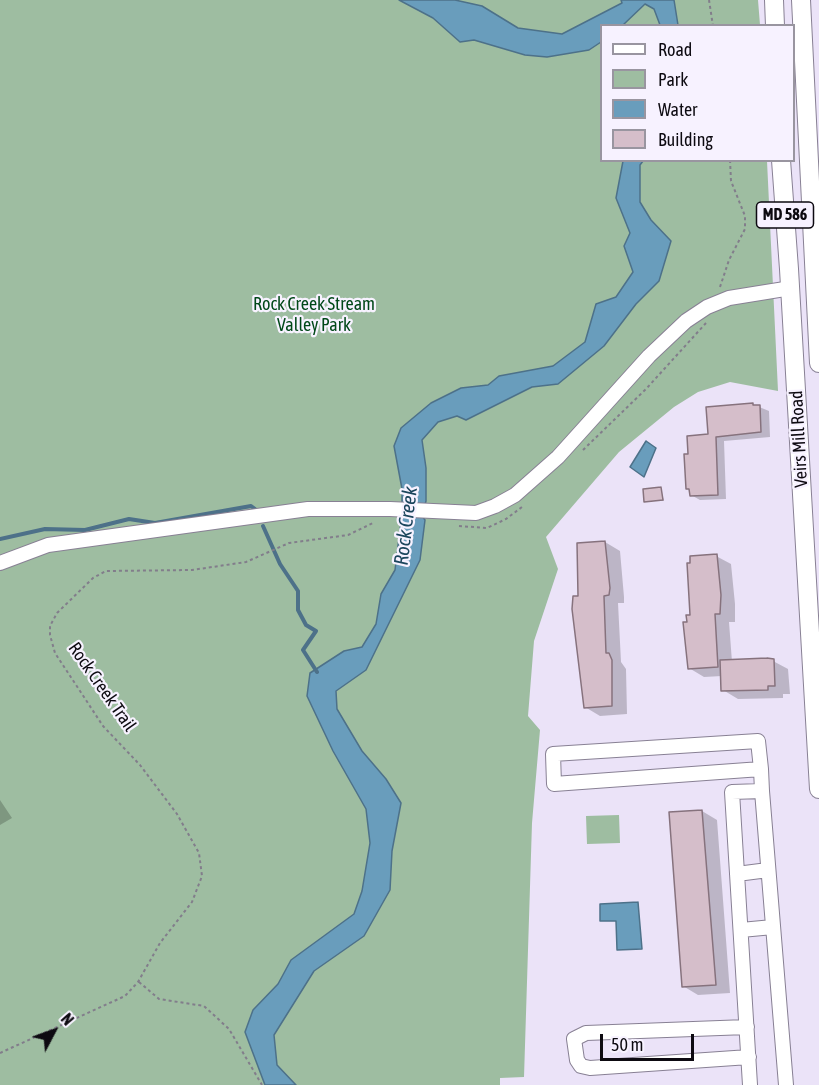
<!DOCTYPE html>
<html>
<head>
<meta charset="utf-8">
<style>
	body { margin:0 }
	#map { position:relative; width:819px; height:1085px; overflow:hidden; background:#ebe3f8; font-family:"Asap Condensed",sans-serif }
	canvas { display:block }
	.legend { position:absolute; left:600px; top:24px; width:195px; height:138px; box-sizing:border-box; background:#f7f2ff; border:2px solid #9995a0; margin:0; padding:8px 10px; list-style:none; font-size:18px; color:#0d0a11 }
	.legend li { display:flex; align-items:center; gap:12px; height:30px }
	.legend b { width:30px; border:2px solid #9995a0 }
	.north { position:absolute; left:24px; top:1001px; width:60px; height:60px; -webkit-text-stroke:4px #f7f2ff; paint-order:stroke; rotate:49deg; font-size:16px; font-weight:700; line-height:24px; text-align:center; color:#0d0a11 }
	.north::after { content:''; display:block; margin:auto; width:21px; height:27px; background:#0d0a11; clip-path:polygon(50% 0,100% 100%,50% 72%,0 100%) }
	.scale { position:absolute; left:600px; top:1034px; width:94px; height:27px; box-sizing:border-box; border:3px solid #0d0a11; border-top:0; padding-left:8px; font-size:18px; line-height:21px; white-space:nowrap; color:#0d0a11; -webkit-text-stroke:4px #f7f2ff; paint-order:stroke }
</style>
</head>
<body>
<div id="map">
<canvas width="819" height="1085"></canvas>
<ul class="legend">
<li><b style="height:8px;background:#fff"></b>Road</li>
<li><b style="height:16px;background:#9ebda1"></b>Park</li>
<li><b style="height:16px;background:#699dbc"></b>Water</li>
<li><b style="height:16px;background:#d5beca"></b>Building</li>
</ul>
<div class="north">N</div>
<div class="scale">50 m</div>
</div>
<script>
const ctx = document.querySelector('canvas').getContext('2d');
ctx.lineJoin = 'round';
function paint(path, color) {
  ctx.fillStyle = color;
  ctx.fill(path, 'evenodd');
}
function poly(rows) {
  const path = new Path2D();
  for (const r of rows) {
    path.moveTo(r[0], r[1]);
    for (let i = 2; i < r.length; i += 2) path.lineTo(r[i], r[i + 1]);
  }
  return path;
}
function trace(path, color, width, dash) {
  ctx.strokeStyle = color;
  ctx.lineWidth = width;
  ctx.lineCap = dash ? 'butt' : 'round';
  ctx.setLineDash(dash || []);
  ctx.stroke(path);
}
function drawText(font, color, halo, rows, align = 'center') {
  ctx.font = font + ' "Asap Condensed",sans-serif';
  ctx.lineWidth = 4.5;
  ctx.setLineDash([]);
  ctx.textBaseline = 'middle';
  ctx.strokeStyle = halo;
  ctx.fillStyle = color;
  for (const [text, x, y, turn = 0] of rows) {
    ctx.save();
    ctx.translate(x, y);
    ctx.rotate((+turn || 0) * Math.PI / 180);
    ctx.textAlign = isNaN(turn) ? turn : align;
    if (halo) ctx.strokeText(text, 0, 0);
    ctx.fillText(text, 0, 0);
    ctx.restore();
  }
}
paint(poly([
	[0,0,758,0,760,25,602,26,602,160,767,161,778,391,730,382,698,392,674,407,619,452,546,537,558,569,534,641,528,716,540,730,532,823,524,1077,500,1078,500,1085,0,1085],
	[619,815,620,843,587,844,586,816]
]), '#9ebda1');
const water = poly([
	[399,0,455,0,482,6,518,28,562,34,622,3,621,0,674,0,678,25,660,25,654,9,645,4,623,25,602,26,601,42,589,50,547,57,525,55,474,40,460,42,433,18,399,0],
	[623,161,643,161,640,165,640,202,651,220,671,241,659,281,636,304,604,346,558,384,532,387,466,420,457,416,438,422,422,440,426,468,426,501,422,516,425,520,420,560,366,670,336,691,337,709,362,751,386,779,401,803,392,851,390,890,364,936,314,971,274,1035,277,1065,296,1085,265,1085,245,1032,253,1010,278,984,291,960,354,914,362,891,370,843,366,809,333,751,307,696,310,673,344,651,362,647,376,624,381,594,395,570,402,514,402,489,394,446,401,428,431,403,461,388,488,385,499,376,553,366,585,342,596,304,616,297,633,272,624,246,630,233,616,198,623,161],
	[646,441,656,448,644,477,630,467,646,441],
	[638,902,642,949,617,950,616,921,600,921,600,904,638,902]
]);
paint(water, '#699dbc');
trace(water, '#4d7189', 1.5);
paint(poly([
	[752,404,769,411,770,437,724,441,726,499,700,500,691,495,688,488,690,455,709,436],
	[661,489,664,501,645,501],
	[605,542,620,551,624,597,624,603,618,603,621,662,626,669,627,714,600,716,585,707,580,597],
	[716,556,731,564,735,604,735,622,729,622,732,662,773,661,788,669,790,694,783,694,783,698,738,699,723,690,722,676,704,677,689,668,688,623],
	[0,800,12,818,0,825],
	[702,811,717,820,730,993,698,995,683,986]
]), '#0003');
trace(poly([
	[263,526,280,564,298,591,298,610,306,625,316,631,303,650,317,672],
	[0,539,45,529,85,530,129,519,155,523,251,506,255,509]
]), '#4d7189', 4);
const building = poly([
	[753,403,753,405,760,405,761,432,716,437,718,495,690,496,689,489,686,489,684,454,688,454,687,436,708,434,706,407,753,403],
	[661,487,663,500,644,502,643,489,661,487],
	[605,541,610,588,609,595,604,596,606,653,609,653,612,660,612,706,584,708,572,609,573,596,578,596,577,543,605,541],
	[717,554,721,595,720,614,715,614,718,667,688,669,683,622,687,622,686,615,690,615,687,563,690,563,690,556,717,554],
	[767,658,774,659,775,686,768,686,768,690,721,691,720,660,767,658],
	[702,810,716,985,682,987,669,812,702,810]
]);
paint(building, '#d5beca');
trace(building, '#86727d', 1.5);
const minor = poly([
	[0,563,48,545,308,509,390,509,476,513,495,506,515,495,558,457,649,356,686,321,707,307,729,298,791,288],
	[762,791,786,1085],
	[737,874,768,870],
	[741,930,773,927],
	[747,1027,586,1033,574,1039,577,1060,581,1066,590,1068,749,1057],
	[750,1085,732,792,762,791,761,769,758,741,553,754,554,784,761,769]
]);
const major = poly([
	[774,0,775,26],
	[801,0,819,363],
	[781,160,789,269,819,789]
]);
trace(minor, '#888094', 16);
trace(major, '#888094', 20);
trace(poly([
	[709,0,713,26],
	[720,287,729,260,745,229,745,216,731,181,730,160],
	[583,450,646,389,706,323],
	[459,526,487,528,506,519,522,507],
	[139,982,159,999,204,1006,229,1029,262,1085],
	[0,1053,125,996,138,982,160,943,192,902,202,876,199,853,177,814,140,765,103,726,55,653,50,635,50,626,57,613,93,578,106,571,192,570,246,562,289,543,348,535,373,523]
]), '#827d8b', 2, [3, 3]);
trace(minor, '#fff', 14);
trace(major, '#fff', 18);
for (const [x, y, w] of [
	[785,215,57]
]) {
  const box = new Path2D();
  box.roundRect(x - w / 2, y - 13, w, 26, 4.5);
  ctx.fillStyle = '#f7f2ff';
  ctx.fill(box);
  trace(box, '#0d0a11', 1.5);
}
drawText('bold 16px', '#0d0a11', null, [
	["MD 586",785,215]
]);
drawText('18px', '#004818', '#f7f2ff', [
	["Rock Creek Stream",314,304],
	["Valley Park",314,325]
]);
drawText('18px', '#0d0a11', '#f7f2ff', [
	["Veirs Mill Road",799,439,-93],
	["Rock Creek Trail",102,687,55]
]);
drawText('italic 20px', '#1b455c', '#f7f2ff', [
	["Rock Creek",406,526,-83]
]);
</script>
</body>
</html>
